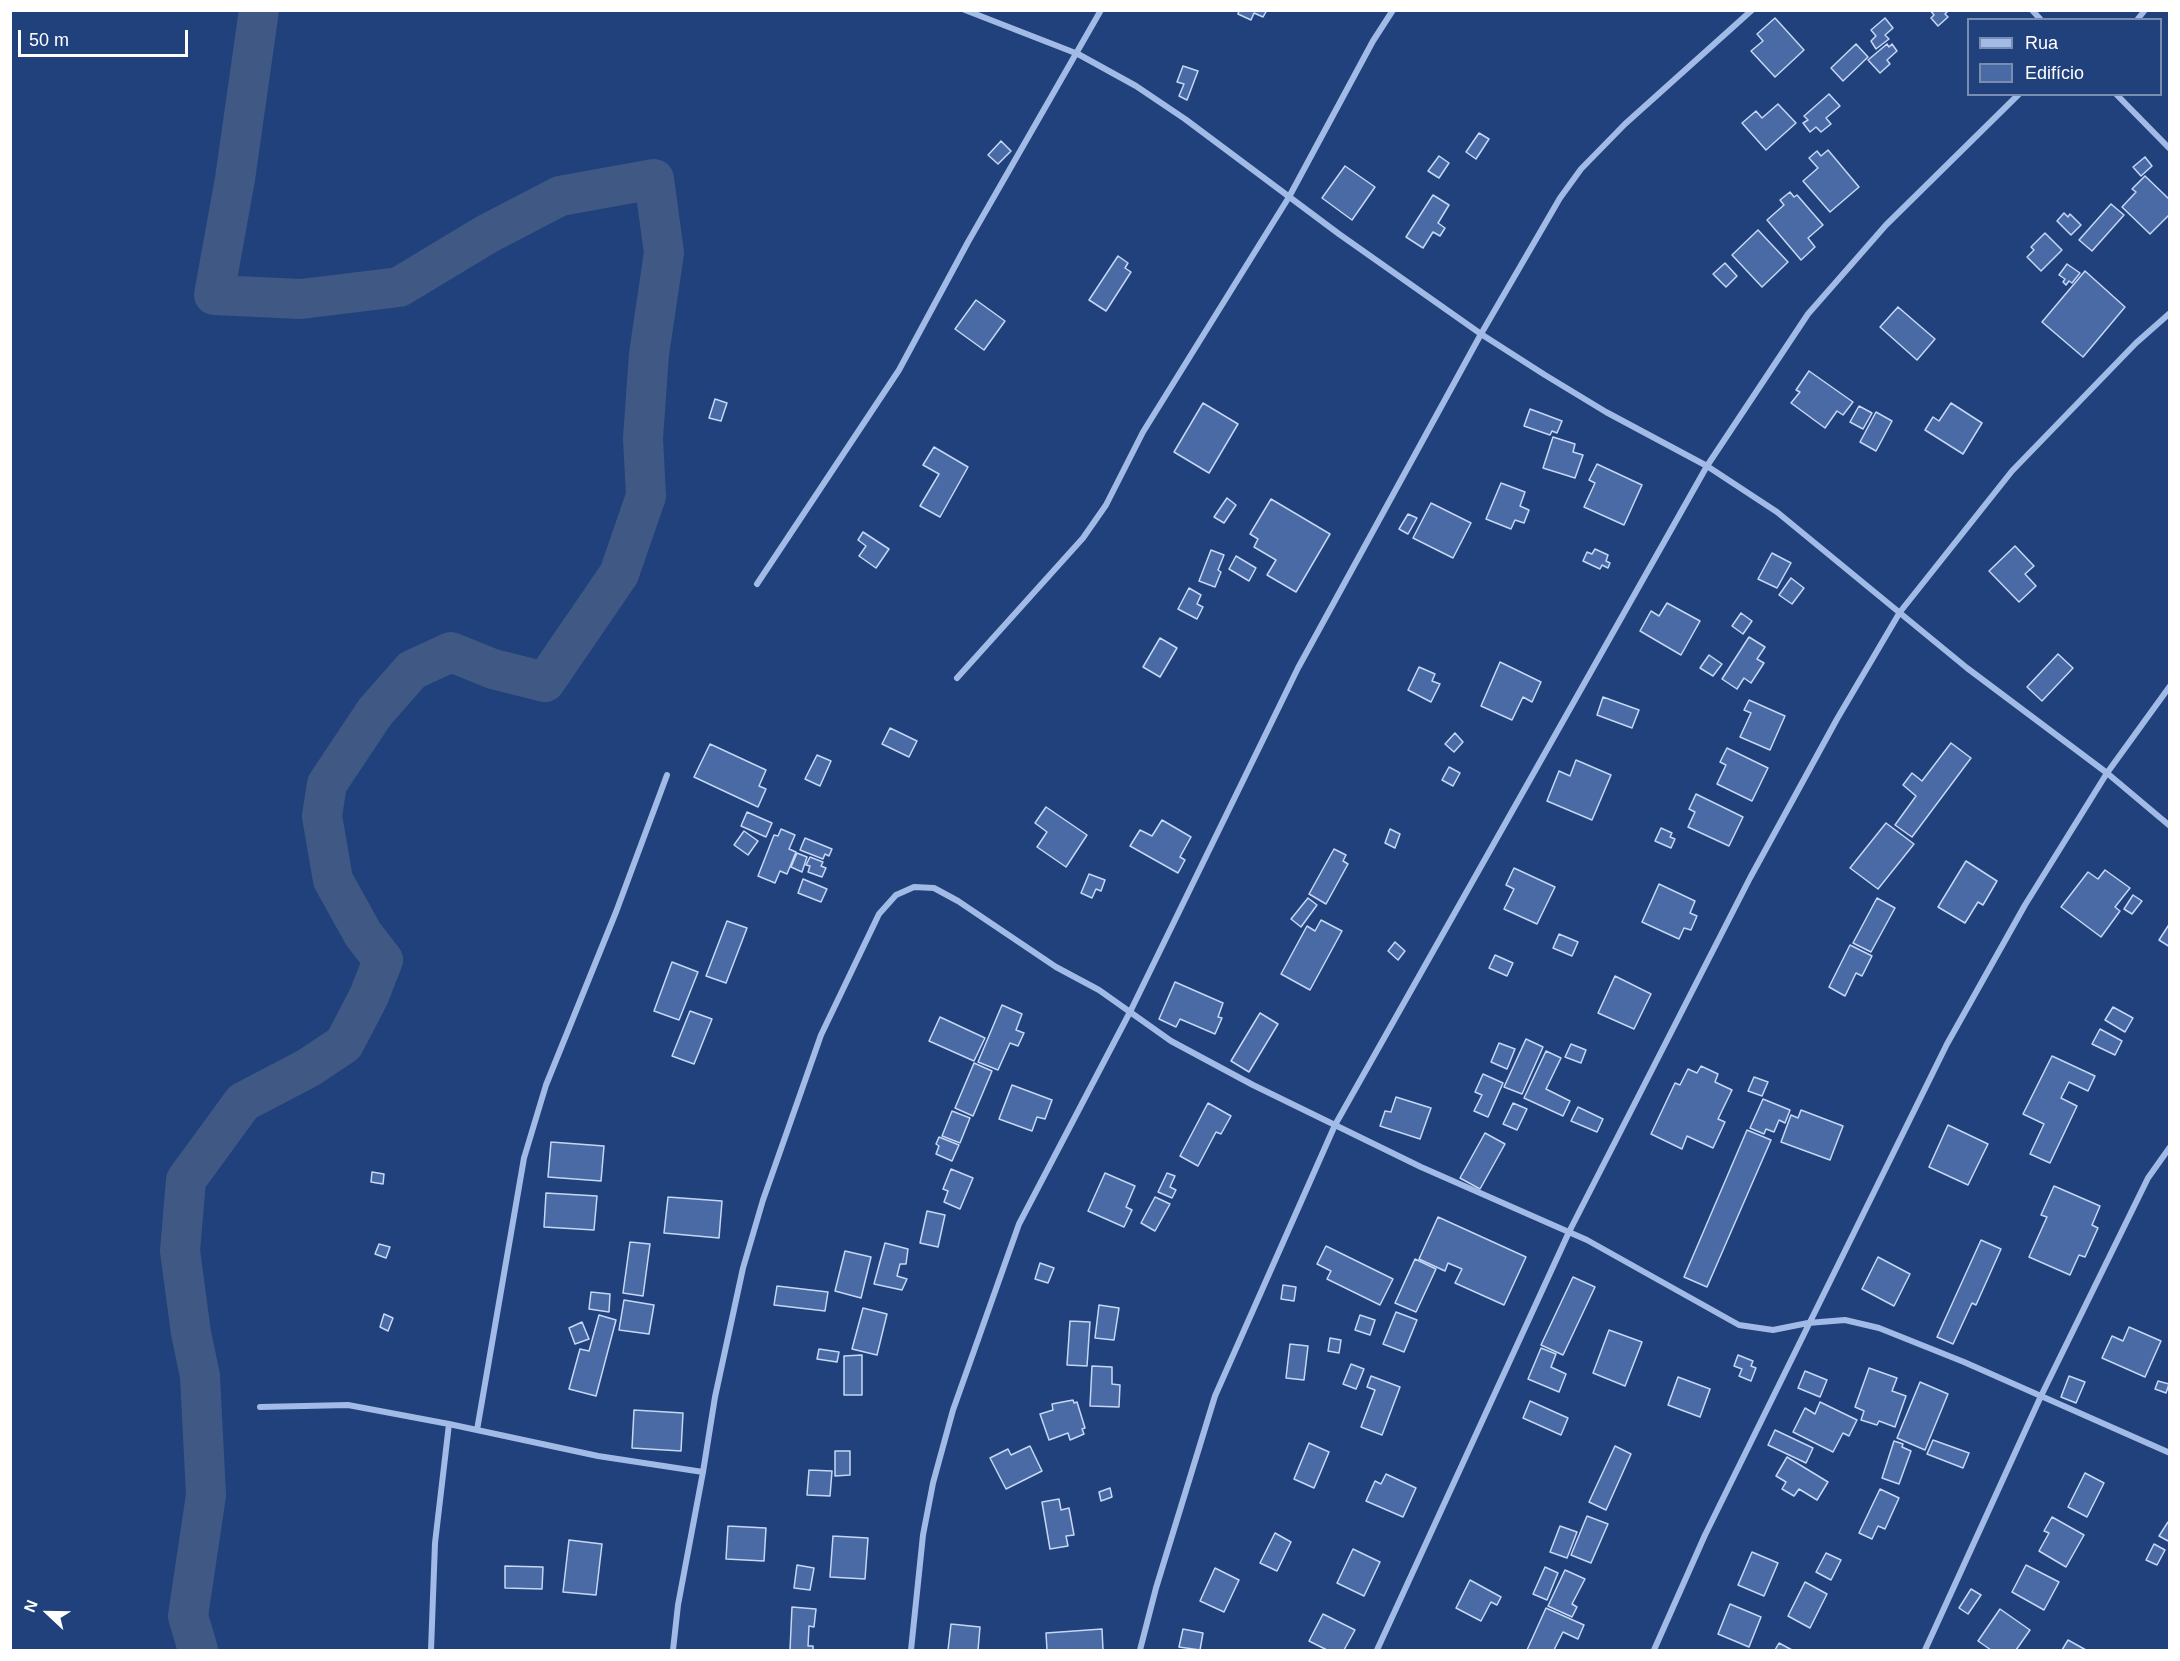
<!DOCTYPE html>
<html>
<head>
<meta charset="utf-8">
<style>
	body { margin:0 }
	#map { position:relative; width:2180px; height:1661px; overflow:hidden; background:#20417b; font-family:Helvetica,sans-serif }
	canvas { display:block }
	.frame { position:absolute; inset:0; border:12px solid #fff; pointer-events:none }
	.legend { position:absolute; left:1967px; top:18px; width:195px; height:78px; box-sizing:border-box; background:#20417b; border:2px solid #798db0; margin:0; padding:8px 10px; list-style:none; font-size:18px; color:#fff }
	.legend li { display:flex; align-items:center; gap:12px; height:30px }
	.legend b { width:30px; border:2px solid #798db0 }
	.north { position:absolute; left:18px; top:1583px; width:60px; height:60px; -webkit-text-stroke:4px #20417b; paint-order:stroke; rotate:292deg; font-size:16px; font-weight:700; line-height:24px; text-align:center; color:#fff }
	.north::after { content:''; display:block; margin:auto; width:21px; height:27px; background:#fff; clip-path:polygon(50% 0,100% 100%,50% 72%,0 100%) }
	.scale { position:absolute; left:18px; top:30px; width:170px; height:27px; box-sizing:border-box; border:3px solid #fff; border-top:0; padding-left:8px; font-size:18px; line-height:21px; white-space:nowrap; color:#fff; -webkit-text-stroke:4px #20417b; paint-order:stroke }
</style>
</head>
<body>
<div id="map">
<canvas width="2180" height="1661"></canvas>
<div class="frame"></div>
<ul class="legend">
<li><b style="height:8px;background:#a2bbe6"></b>Rua</li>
<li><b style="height:16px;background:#496aa5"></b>Edifício</li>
</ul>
<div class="north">N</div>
<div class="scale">50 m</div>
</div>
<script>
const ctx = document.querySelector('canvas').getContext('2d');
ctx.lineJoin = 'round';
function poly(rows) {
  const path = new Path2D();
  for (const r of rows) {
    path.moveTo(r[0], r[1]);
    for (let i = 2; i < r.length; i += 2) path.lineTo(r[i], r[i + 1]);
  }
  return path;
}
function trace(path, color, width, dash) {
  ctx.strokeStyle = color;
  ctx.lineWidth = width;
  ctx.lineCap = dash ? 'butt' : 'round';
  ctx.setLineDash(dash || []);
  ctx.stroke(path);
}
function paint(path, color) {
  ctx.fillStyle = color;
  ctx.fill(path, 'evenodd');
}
trace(poly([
	[198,1650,188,1616,206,1495,200,1376,191,1333,180,1251,186,1180,243,1102,308,1068,344,1044,369,996,383,960,363,934,333,880,322,816,327,784,375,712,412,670,451,652,493,669,545,682,619,574,646,496,643,438,649,354,664,253,654,179,560,196,487,234,399,287,301,299,214,295,235,179,259,10]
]), '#405984', 40);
const building = poly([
	[1239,10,1267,10,1263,17,1254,13,1251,20,1238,14,1239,10],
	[1930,10,1949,10,1945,14,1948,17,1938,26,1931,18,1934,15,1930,10],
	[1775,18,1804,50,1775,77,1751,51,1763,41,1757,34,1775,18],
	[1885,18,1893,28,1885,35,1889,39,1876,49,1871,41,1876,36,1871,30,1885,18],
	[1856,44,1868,57,1843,81,1831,68,1856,44],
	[1887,44,1889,47,1892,44,1897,51,1887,60,1890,64,1880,73,1868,60,1887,44],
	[1183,66,1198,71,1187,100,1179,96,1184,84,1177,82,1183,66],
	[1829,94,1840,106,1826,118,1831,124,1821,132,1816,127,1810,132,1803,123,1808,120,1804,116,1829,94],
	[1778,104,1796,123,1766,150,1742,123,1756,111,1762,118,1778,104],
	[1479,133,1489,139,1476,159,1466,152,1479,133],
	[1001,141,1011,151,998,164,988,155,1001,141],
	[1828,150,1859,187,1830,212,1803,181,1818,168,1809,158,1817,151,1821,156,1828,150],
	[1439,156,1449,163,1439,178,1428,171,1439,156],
	[2145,157,2152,166,2141,176,2133,167,2145,157],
	[1345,166,1375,187,1352,220,1322,198,1345,166],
	[2145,176,2170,200,2170,214,2150,234,2122,207,2136,192,2132,189,2145,176],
	[1790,192,1794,197,1797,195,1823,225,1808,238,1815,247,1801,260,1767,220,1784,205,1780,200,1790,192],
	[1433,195,1449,205,1438,223,1445,228,1440,236,1433,232,1423,248,1406,237,1433,195],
	[2111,204,2124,215,2092,251,2079,240,2111,204],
	[2064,213,2068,217,2070,214,2081,225,2071,235,2057,221,2064,213],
	[1758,230,1788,262,1762,287,1732,255,1758,230],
	[2045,233,2062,250,2041,271,2027,257,2034,250,2031,247,2045,233],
	[1118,256,1128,263,1125,268,1131,272,1106,311,1089,300,1118,256],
	[1725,263,1737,276,1726,287,1713,274,1725,263],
	[2067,264,2080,273,2072,283,2069,281,2066,285,2063,282,2065,279,2059,275,2067,264],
	[2085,271,2125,307,2083,357,2042,322,2085,271],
	[976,300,1005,321,984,350,955,329,976,300],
	[1898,307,1935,339,1917,360,1880,327,1898,307],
	[1809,371,1853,402,1843,415,1837,411,1825,428,1791,403,1800,392,1796,390,1809,371],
	[715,399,727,403,721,421,709,418,715,399],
	[1203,403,1238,424,1209,473,1174,452,1203,403],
	[1951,403,1982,423,1963,454,1925,430,1933,417,1939,421,1951,403],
	[1859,406,1872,413,1863,429,1850,422,1859,406],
	[1530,409,1562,421,1557,433,1552,431,1550,435,1524,426,1530,409],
	[1876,412,1892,421,1876,451,1860,442,1876,412],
	[1553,437,1575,444,1573,452,1583,455,1575,478,1543,468,1553,437],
	[934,447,968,467,940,517,920,506,939,474,923,465,934,447],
	[1597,464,1642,485,1624,525,1584,507,1595,483,1589,480,1597,464],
	[1501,483,1525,492,1520,506,1529,510,1524,523,1515,520,1511,529,1486,519,1501,483],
	[1227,498,1236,505,1224,523,1214,517,1227,498],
	[1271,499,1330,534,1296,592,1267,575,1276,560,1254,547,1258,539,1250,534,1271,499],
	[1431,503,1471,523,1453,558,1413,538,1431,503],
	[1408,514,1417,518,1408,534,1399,529,1408,514],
	[863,532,889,549,876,568,859,556,866,546,858,540,863,532],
	[2015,546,2034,566,2025,574,2036,586,2019,602,1989,571,2015,546],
	[1595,549,1608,555,1606,561,1610,563,1608,568,1602,565,1600,569,1583,561,1587,552,1592,554,1595,549],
	[1211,550,1224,555,1218,570,1221,572,1215,587,1199,581,1211,550],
	[1772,553,1791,563,1777,588,1758,579,1772,553],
	[1236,556,1256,568,1249,581,1229,569,1236,556],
	[1791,578,1804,588,1792,604,1779,595,1791,578],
	[1189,588,1201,595,1197,604,1203,607,1197,619,1178,609,1189,588],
	[1667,603,1700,621,1681,655,1640,631,1651,611,1659,616,1667,603],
	[1741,613,1752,621,1743,634,1732,626,1741,613],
	[1749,637,1765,647,1757,659,1764,663,1751,683,1744,678,1737,689,1722,679,1749,637],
	[1160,638,1177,648,1160,677,1143,667,1160,638],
	[2058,654,2073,668,2042,701,2027,687,2058,654],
	[1709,655,1722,664,1713,676,1700,668,1709,655],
	[1500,662,1541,682,1532,702,1523,697,1512,720,1481,706,1500,662],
	[1419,667,1435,674,1432,681,1440,684,1431,702,1408,690,1419,667],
	[1603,697,1639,710,1632,728,1597,715,1603,697],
	[1749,700,1785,716,1770,750,1740,737,1751,713,1744,710,1749,700],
	[890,728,917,741,909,757,882,744,890,728],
	[1455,733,1463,742,1454,752,1445,744,1455,733],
	[1951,743,1971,758,1912,837,1895,825,1916,796,1903,785,1912,773,1922,781,1951,743],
	[710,744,766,770,759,786,766,789,758,807,694,777,710,744],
	[1727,748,1768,768,1752,801,1717,784,1726,765,1720,762,1727,748],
	[817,755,831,761,820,786,805,779,817,755],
	[1576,760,1611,775,1592,820,1547,801,1559,771,1570,776,1576,760],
	[1449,767,1460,773,1453,786,1442,780,1449,767],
	[1696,794,1743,817,1729,846,1688,827,1695,812,1689,809,1696,794],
	[1046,807,1087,835,1066,867,1037,847,1047,832,1035,823,1046,807],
	[747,812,772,823,766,837,741,826,747,812],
	[1162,820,1191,837,1180,857,1185,860,1178,873,1130,846,1140,830,1152,836,1162,820],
	[1886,823,1914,844,1878,889,1850,868,1886,823],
	[1661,828,1672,833,1670,837,1675,839,1671,848,1655,841,1661,828],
	[781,829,795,835,789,849,796,852,787,874,780,871,775,883,758,876,774,835,778,836,781,829],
	[1390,829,1400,834,1395,848,1385,843,1390,829],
	[744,831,758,841,748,855,734,845,744,831],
	[805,838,832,849,829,856,825,854,823,859,800,850,805,838],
	[1334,849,1346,855,1343,861,1348,864,1326,904,1309,894,1334,849],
	[797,853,807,857,802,872,791,867,797,853],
	[810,857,823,862,821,866,826,868,822,877,808,872,810,866,806,865,810,857],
	[1966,861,1997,881,1983,905,1978,902,1965,923,1938,907,1966,861],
	[1514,868,1555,887,1537,924,1504,909,1514,889,1506,885,1514,868],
	[2105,870,2130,888,2115,907,2120,911,2101,937,2061,907,2088,872,2098,879,2105,870],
	[1089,874,1105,880,1101,891,1096,889,1092,898,1081,893,1089,874],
	[803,879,827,889,821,902,798,893,803,879],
	[1659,884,1695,901,1690,913,1697,916,1691,930,1684,928,1679,939,1642,922,1659,884],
	[2133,895,2142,901,2132,914,2124,909,2133,895],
	[1308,898,1317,905,1301,927,1291,919,1308,898],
	[1877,898,1895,908,1871,952,1853,943,1877,898],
	[1321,920,1342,931,1310,990,1281,974,1307,926,1315,931,1321,920],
	[727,921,747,928,726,983,706,976,727,921],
	[2170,923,2170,947,2159,940,2170,923],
	[1559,934,1578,942,1572,956,1553,948,1559,934],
	[1395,942,1405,951,1398,960,1388,951,1395,942],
	[1850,945,1872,956,1862,976,1856,973,1845,996,1829,987,1850,945],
	[1495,955,1513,963,1507,976,1489,968,1495,955],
	[672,962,698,972,679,1020,654,1011,672,962],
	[1615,976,1651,994,1634,1029,1598,1013,1615,976],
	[1175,982,1223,1003,1218,1017,1222,1018,1215,1034,1180,1019,1176,1027,1159,1019,1175,982],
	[1002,1005,1022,1014,1016,1030,1024,1033,1018,1046,1010,1043,998,1070,978,1062,1002,1005],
	[2113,1007,2133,1018,2125,1032,2105,1020,2113,1007],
	[690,1011,712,1019,694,1064,672,1056,690,1011],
	[1260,1013,1278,1024,1249,1072,1231,1061,1260,1013],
	[940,1017,985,1038,974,1061,929,1041,940,1017],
	[2100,1029,2122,1041,2115,1055,2092,1044,2100,1029],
	[1526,1039,1543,1047,1522,1094,1504,1087,1526,1039],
	[1499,1043,1515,1049,1507,1069,1491,1062,1499,1043],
	[1571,1044,1586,1050,1581,1063,1565,1057,1571,1044],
	[1546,1051,1561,1058,1546,1089,1570,1101,1563,1116,1524,1098,1546,1051],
	[2052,1056,2095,1076,2088,1091,2069,1082,2061,1098,2077,1106,2050,1163,2030,1154,2044,1124,2023,1114,2052,1056],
	[974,1063,992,1071,973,1116,955,1108,974,1063],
	[1701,1066,1718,1074,1715,1082,1732,1090,1718,1119,1725,1122,1713,1148,1687,1136,1682,1149,1651,1134,1675,1083,1680,1085,1688,1069,1697,1073,1701,1066],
	[1483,1074,1503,1083,1488,1117,1474,1111,1482,1095,1475,1092,1483,1074],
	[1754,1077,1768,1082,1762,1096,1748,1091,1754,1077],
	[1012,1085,1052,1100,1045,1119,1037,1117,1032,1131,999,1119,1012,1085],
	[1396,1097,1431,1108,1420,1139,1380,1126,1385,1111,1391,1112,1396,1097],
	[1763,1099,1790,1110,1785,1123,1779,1120,1774,1132,1766,1129,1764,1134,1750,1128,1763,1099],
	[1208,1103,1231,1116,1221,1134,1216,1132,1198,1166,1180,1156,1208,1103],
	[1513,1103,1527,1109,1517,1130,1503,1124,1513,1103],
	[1578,1107,1603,1119,1597,1132,1571,1121,1578,1107],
	[1801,1110,1843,1126,1830,1160,1781,1142,1791,1115,1798,1118,1801,1110],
	[952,1111,970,1118,960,1143,942,1136,952,1111],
	[1948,1125,1988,1144,1968,1185,1929,1167,1948,1125],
	[1747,1130,1771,1140,1707,1287,1684,1277,1747,1130],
	[1485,1133,1505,1144,1480,1189,1460,1178,1485,1133],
	[939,1137,959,1145,952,1161,936,1154,939,1146,936,1144,939,1137],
	[551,1142,604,1146,601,1181,548,1177,551,1142],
	[951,1169,973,1178,960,1209,944,1202,948,1191,943,1189,951,1169],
	[372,1172,384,1174,383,1184,371,1182,372,1172],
	[1105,1173,1135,1186,1126,1207,1132,1210,1124,1227,1088,1211,1105,1173],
	[1167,1173,1175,1176,1170,1187,1176,1190,1172,1198,1158,1192,1167,1173],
	[2054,1186,2100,1206,2092,1225,2098,1228,2085,1257,2079,1255,2070,1275,2029,1257,2047,1217,2041,1215,2054,1186],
	[546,1193,597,1196,594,1230,544,1227,546,1193],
	[668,1197,722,1201,719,1238,664,1233,668,1197],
	[1155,1197,1170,1204,1155,1231,1141,1223,1155,1197],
	[927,1211,945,1215,938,1247,920,1243,927,1211],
	[1438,1217,1526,1257,1504,1305,1455,1283,1462,1269,1448,1263,1445,1271,1419,1259,1438,1217],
	[1981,1240,2001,1249,1976,1305,1972,1303,1953,1344,1937,1337,1981,1240],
	[630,1242,650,1244,643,1296,623,1293,630,1242],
	[885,1243,908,1249,906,1264,900,1264,897,1276,907,1279,902,1290,874,1284,885,1243],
	[379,1244,390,1247,386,1258,375,1254,379,1244],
	[1326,1246,1393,1279,1380,1305,1327,1279,1331,1271,1317,1264,1326,1246],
	[845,1251,871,1257,861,1298,835,1291,845,1251],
	[1878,1257,1910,1274,1894,1306,1862,1289,1878,1257],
	[1415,1259,1436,1269,1416,1312,1395,1303,1415,1259],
	[1040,1263,1054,1268,1048,1283,1035,1279,1040,1263],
	[1573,1277,1595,1287,1563,1355,1541,1345,1573,1277],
	[1283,1285,1296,1287,1294,1301,1281,1299,1283,1285],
	[777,1286,828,1292,825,1311,774,1305,777,1286],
	[591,1292,610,1294,609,1312,589,1309,591,1292],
	[624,1300,654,1305,649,1334,619,1330,624,1300],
	[1099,1305,1119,1308,1114,1340,1095,1338,1099,1305],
	[863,1308,887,1314,877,1355,852,1349,863,1308],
	[1396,1312,1417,1320,1404,1352,1383,1344,1396,1312],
	[384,1314,393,1318,388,1331,380,1327,384,1314],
	[599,1315,616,1320,596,1396,569,1389,580,1349,589,1351,599,1315],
	[1360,1315,1375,1320,1370,1335,1355,1330,1360,1315],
	[1070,1321,1090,1322,1087,1366,1067,1365,1070,1321],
	[582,1322,589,1339,575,1344,569,1328,582,1322],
	[2129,1327,2161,1341,2145,1377,2102,1358,2112,1336,2123,1341,2129,1327],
	[1609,1330,1642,1342,1625,1386,1593,1373,1609,1330],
	[1330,1338,1341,1340,1339,1353,1328,1351,1330,1338],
	[1290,1344,1308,1346,1304,1380,1286,1378,1290,1344],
	[1541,1348,1556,1354,1551,1367,1566,1374,1559,1392,1528,1379,1541,1348],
	[819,1349,839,1352,837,1362,817,1359,819,1349],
	[862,1355,862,1395,844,1395,844,1356,862,1355],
	[1738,1355,1753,1361,1751,1366,1756,1368,1751,1381,1739,1376,1742,1369,1734,1366,1738,1355],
	[1351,1364,1364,1369,1356,1389,1343,1384,1351,1364],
	[1092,1366,1112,1367,1112,1384,1120,1385,1119,1407,1090,1406,1092,1366],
	[1869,1368,1897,1378,1892,1391,1906,1396,1895,1427,1879,1421,1877,1425,1861,1420,1864,1411,1855,1407,1869,1368],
	[1805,1371,1827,1380,1820,1397,1798,1388,1805,1371],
	[1371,1376,1400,1387,1382,1435,1361,1427,1375,1390,1367,1387,1371,1376],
	[2069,1376,2085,1382,2076,1403,2061,1397,2069,1376],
	[1678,1377,1710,1389,1700,1417,1668,1405,1678,1377],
	[2158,1381,2169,1384,2166,1393,2155,1389,2158,1381],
	[1920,1382,1948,1394,1925,1450,1897,1438,1920,1382],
	[1073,1400,1074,1403,1077,1402,1085,1428,1082,1429,1084,1434,1070,1440,1068,1433,1049,1440,1040,1414,1053,1410,1052,1404,1073,1400],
	[1530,1401,1568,1418,1561,1435,1523,1418,1530,1401],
	[1820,1402,1857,1420,1849,1436,1843,1433,1833,1452,1793,1432,1805,1408,1815,1414,1820,1402],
	[634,1410,683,1413,681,1451,632,1448,634,1410],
	[1775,1430,1813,1448,1806,1463,1768,1445,1775,1430],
	[1933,1440,1969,1453,1963,1468,1927,1454,1933,1440],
	[1894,1441,1903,1444,1902,1447,1911,1451,1899,1484,1882,1478,1894,1441],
	[1309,1443,1329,1452,1314,1488,1294,1479,1309,1443],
	[1030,1446,1042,1471,1006,1489,990,1458,1008,1449,1011,1455,1030,1446],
	[1615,1446,1631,1454,1606,1510,1589,1502,1615,1446],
	[835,1451,850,1451,850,1475,835,1476,835,1451],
	[1787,1457,1828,1482,1817,1500,1799,1489,1794,1496,1782,1489,1786,1482,1776,1476,1787,1457],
	[809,1470,832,1471,830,1496,807,1495,809,1470],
	[2085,1473,2104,1483,2087,1517,2068,1507,2085,1473],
	[1386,1474,1416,1488,1403,1517,1366,1501,1375,1481,1381,1484,1386,1474],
	[1110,1488,1112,1497,1101,1501,1099,1492,1110,1488],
	[1880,1489,1899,1498,1885,1529,1878,1526,1872,1539,1859,1533,1880,1489],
	[1059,1499,1061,1510,1069,1508,1074,1535,1066,1536,1068,1546,1050,1549,1042,1502,1059,1499],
	[1587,1516,1608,1524,1591,1563,1571,1555,1587,1516],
	[2052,1517,2084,1535,2066,1567,2039,1551,2049,1533,2044,1531,2052,1517],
	[2168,1522,2170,1523,2170,1542,2159,1536,2168,1522],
	[728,1526,766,1528,764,1561,726,1559,728,1526],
	[1560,1526,1577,1532,1567,1558,1550,1552,1560,1526],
	[1275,1533,1291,1542,1277,1571,1260,1563,1275,1533],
	[833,1536,868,1538,865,1579,830,1577,833,1536],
	[569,1540,602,1544,596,1595,563,1592,569,1540],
	[2154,1544,2165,1550,2157,1565,2146,1560,2154,1544],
	[1353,1549,1380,1562,1364,1596,1337,1583,1353,1549],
	[1752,1552,1778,1563,1764,1596,1738,1585,1752,1552],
	[1826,1553,1841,1560,1831,1580,1816,1572,1826,1553],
	[797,1565,814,1568,810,1590,794,1588,797,1565],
	[2026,1565,2059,1582,2044,1610,2012,1592,2026,1565],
	[505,1566,543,1567,542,1589,505,1588,505,1566],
	[1545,1567,1558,1573,1547,1600,1533,1594,1545,1567],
	[1215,1568,1239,1580,1224,1612,1200,1601,1215,1568],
	[1565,1570,1585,1579,1572,1604,1577,1607,1572,1617,1548,1606,1565,1570],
	[1470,1580,1501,1597,1497,1605,1491,1602,1481,1621,1456,1608,1470,1580],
	[1805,1582,1827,1594,1810,1628,1788,1616,1805,1582],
	[1971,1589,1981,1595,1968,1614,1959,1608,1971,1589],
	[1730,1604,1761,1617,1749,1647,1718,1634,1730,1604],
	[792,1607,816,1609,814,1627,809,1626,808,1646,813,1646,813,1650,790,1650,792,1607],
	[1546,1608,1584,1625,1578,1639,1563,1632,1554,1650,1527,1650,1546,1608],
	[2000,1609,2030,1630,2016,1650,1991,1650,1978,1641,2000,1609],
	[1323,1614,1355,1630,1344,1650,1327,1650,1309,1641,1323,1614],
	[951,1624,980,1627,978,1650,948,1650,951,1624],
	[1102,1629,1103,1650,1047,1650,1046,1633,1102,1629],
	[1183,1629,1203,1633,1200,1650,1179,1647,1183,1629],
	[2068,1640,2086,1650,2062,1650,2068,1640],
	[1779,1643,1792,1650,1775,1650,1779,1643]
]);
paint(building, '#496aa5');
trace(building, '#c6d7f5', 1.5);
trace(poly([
	[965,10,1078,54,1136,86,1185,119,1339,234,1481,334,1545,375,1606,412,1707,466,1777,512,1967,668,2107,773,2170,826],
	[2032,10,2041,20],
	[2137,20,2145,10],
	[2116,94,2170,149],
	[757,584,899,370,968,242,1101,10],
	[957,678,1083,538,1106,505,1143,432,1289,197,1373,41,1393,10],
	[260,1407,348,1405,449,1424,598,1456,703,1472,715,1397,743,1268,763,1200,821,1035,879,914,896,895,914,887,934,888,958,901,1056,967,1099,990,1171,1041,1253,1085,1421,1167,1587,1240,1739,1325,1773,1330,1808,1323,1845,1320,1879,1328,1964,1362,2170,1453],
	[477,1430,524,1158,546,1085,616,912,667,775],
	[431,1650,435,1543,449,1424],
	[673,1650,678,1605,703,1472],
	[911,1650,923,1535,933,1483,953,1410,1019,1224,1131,1010,1298,668,1481,334,1560,198,1581,169,1625,124,1752,10],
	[1140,1650,1156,1588,1215,1396,1335,1125,1707,466,1808,314,1886,225,2019,94],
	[1377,1650,1569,1232,1750,878,1837,719,1900,612,2012,471,2136,343,2170,313],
	[1654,1650,1705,1535,1947,1044,2025,905,2107,773,2170,686],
	[1925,1650,2041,1396,2148,1178,2170,1147]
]), '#a2bbe6', 6);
</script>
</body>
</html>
